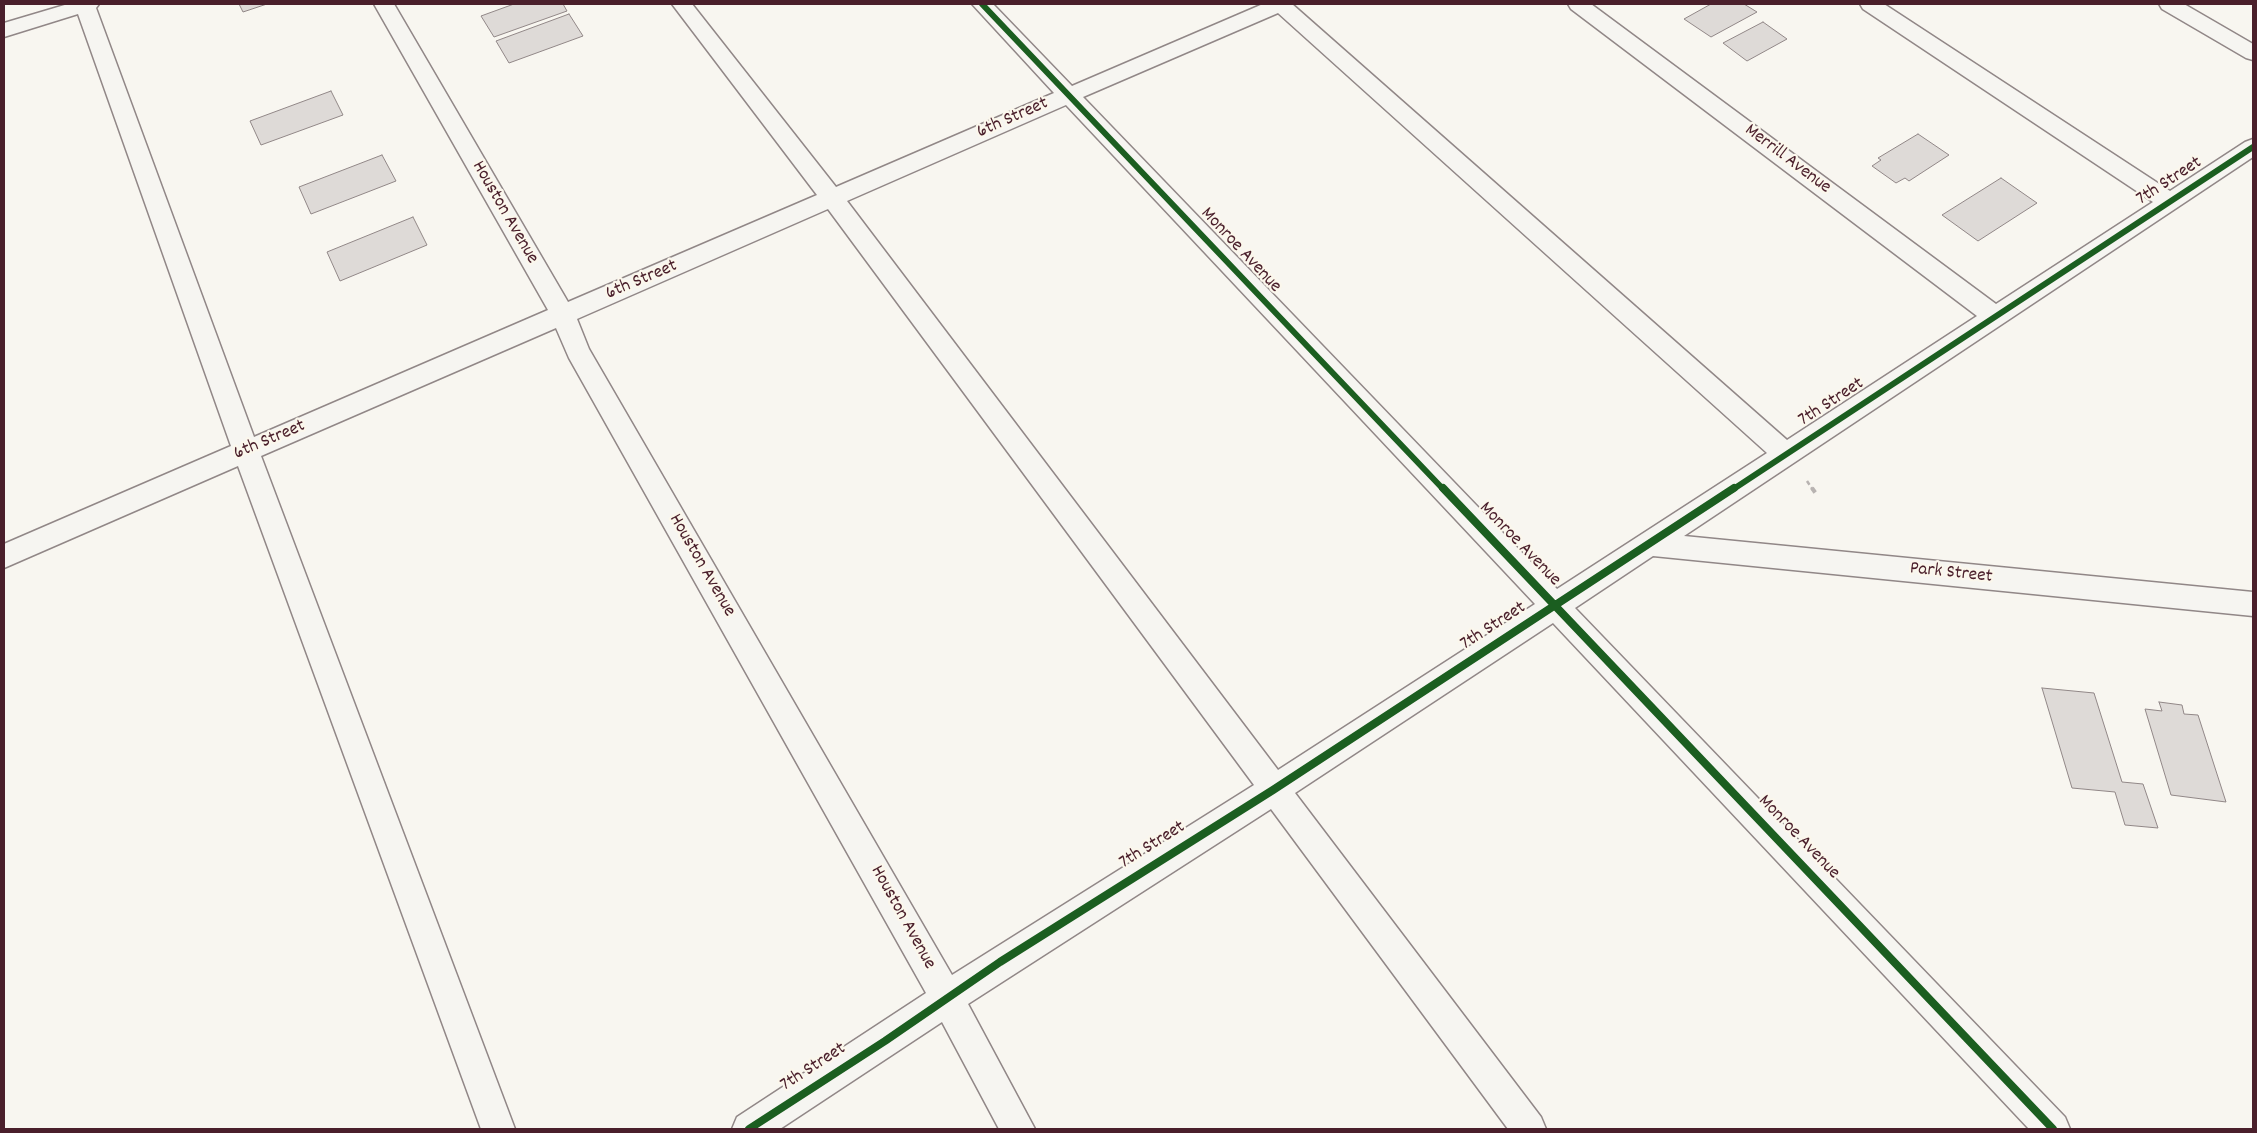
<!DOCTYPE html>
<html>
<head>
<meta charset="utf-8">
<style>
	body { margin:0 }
	#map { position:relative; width:2257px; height:1133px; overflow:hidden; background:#f8f6f0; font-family:Dekko,sans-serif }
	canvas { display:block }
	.frame { position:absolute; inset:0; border:5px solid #4a1f2b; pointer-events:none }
</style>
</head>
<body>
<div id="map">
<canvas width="2257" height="1133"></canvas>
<div class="frame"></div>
</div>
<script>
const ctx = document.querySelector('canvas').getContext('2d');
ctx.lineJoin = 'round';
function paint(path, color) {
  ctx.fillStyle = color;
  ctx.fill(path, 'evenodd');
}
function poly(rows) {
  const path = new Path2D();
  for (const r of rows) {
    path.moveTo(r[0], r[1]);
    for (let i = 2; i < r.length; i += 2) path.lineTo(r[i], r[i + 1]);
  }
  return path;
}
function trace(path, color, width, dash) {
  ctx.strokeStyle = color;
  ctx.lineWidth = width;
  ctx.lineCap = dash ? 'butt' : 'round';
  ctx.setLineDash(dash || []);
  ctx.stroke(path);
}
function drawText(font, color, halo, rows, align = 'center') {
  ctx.font = font + ' Dekko,sans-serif';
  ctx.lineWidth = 4.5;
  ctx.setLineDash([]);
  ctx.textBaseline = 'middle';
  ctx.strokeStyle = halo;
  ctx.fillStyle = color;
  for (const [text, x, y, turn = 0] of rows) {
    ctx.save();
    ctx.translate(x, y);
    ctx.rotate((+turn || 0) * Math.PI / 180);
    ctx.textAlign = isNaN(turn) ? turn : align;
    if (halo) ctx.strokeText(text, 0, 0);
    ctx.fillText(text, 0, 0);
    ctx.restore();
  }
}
const building = poly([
	[239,4,267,4,243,12,239,4],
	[514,4,563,4,567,11,494,37,481,16,514,4],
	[1711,4,1744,4,1757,12,1711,37,1684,19,1711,4],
	[569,14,583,36,509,63,496,41,569,14],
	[1763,22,1787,39,1747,61,1723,43,1763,22],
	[331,91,343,115,261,145,250,121,331,91],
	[1918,134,1949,155,1909,181,1905,178,1896,183,1872,166,1881,160,1878,158,1918,134],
	[382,155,396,181,311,214,299,187,382,155],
	[2001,178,2037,203,1978,241,1942,215,2001,178],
	[413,217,427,245,340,281,327,252,413,217],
	[2042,688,2094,693,2122,782,2143,784,2158,828,2125,825,2115,792,2072,788,2042,688],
	[2159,702,2182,705,2184,714,2198,715,2226,802,2171,795,2145,709,2162,711,2159,702]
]);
paint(building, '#dedad7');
trace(building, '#918787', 1);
const minor = poly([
	[68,4,99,4,96,8,254,437,548,310,374,4,394,4,568,302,817,195,672,4,692,4,836,187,1054,93,972,4,993,4,1072,86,1263,4,1292,4,1787,440,1977,316,1571,9,1568,4,1591,4,1996,304,2153,202,1863,9,1860,4,1884,4,2170,191,2245,142,2253,139,2253,157,1684,536,2253,592,2253,616,1653,556,1575,608,2065,1117,2070,1129,2029,1129,1553,623,1295,793,1541,1117,1546,1129,1508,1129,1271,809,968,1004,1035,1129,999,1129,942,1022,780,1129,732,1129,737,1117,926,993,569,358,556,328,261,456,515,1129,481,1129,238,466,4,568,4,544,231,446,78,14,4,37,4,23,68,4],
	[1278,13,1767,453,1557,589,1083,97,1278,13],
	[1066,105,1535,604,1278,770,847,201,1066,105],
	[828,209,1254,785,952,975,589,349,577,319,828,209],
	[2159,4,2184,4,2253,44,2253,60,2246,58,2162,9,2159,4]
]);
trace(minor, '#918787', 3);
trace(poly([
	[1807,481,1813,490]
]), '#b8b3b1', 2.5, [4.5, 3]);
trace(poly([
	[1812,488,1817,495]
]), '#b8b3b1', 4, [5.5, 4.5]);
paint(minor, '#f6f5f1');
trace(poly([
	[982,4,1444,490],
	[1732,490,2253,147]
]), '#1b5e20', 6);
trace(poly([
	[1443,488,2053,1129],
	[749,1129,885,1041,1000,962,1273,790,1734,488]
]), '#1b5e20', 8);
drawText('19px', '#4a1f2b', '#fbf7ec', [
	["6th Street",1013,119,-24],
	["Merrill Avenue",1787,160,37],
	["7th Street",2170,182,-33],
	["Houston Avenue",504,213,60],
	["Monroe Avenue",1240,251,47],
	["6th Street",642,281,-23],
	["7th Street",1832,403,-33],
	["6th Street",270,441,-23],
	["Monroe Avenue",1519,545,46],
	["Houston Avenue",701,566,60],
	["Park Street",1951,574,6],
	["7th Street",1494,627,-33],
	["Monroe Avenue",1798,838,46],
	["7th Street",1153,846,-32],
	["Houston Avenue",902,918,61],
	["7th Street",814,1068,-33]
]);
</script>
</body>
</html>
